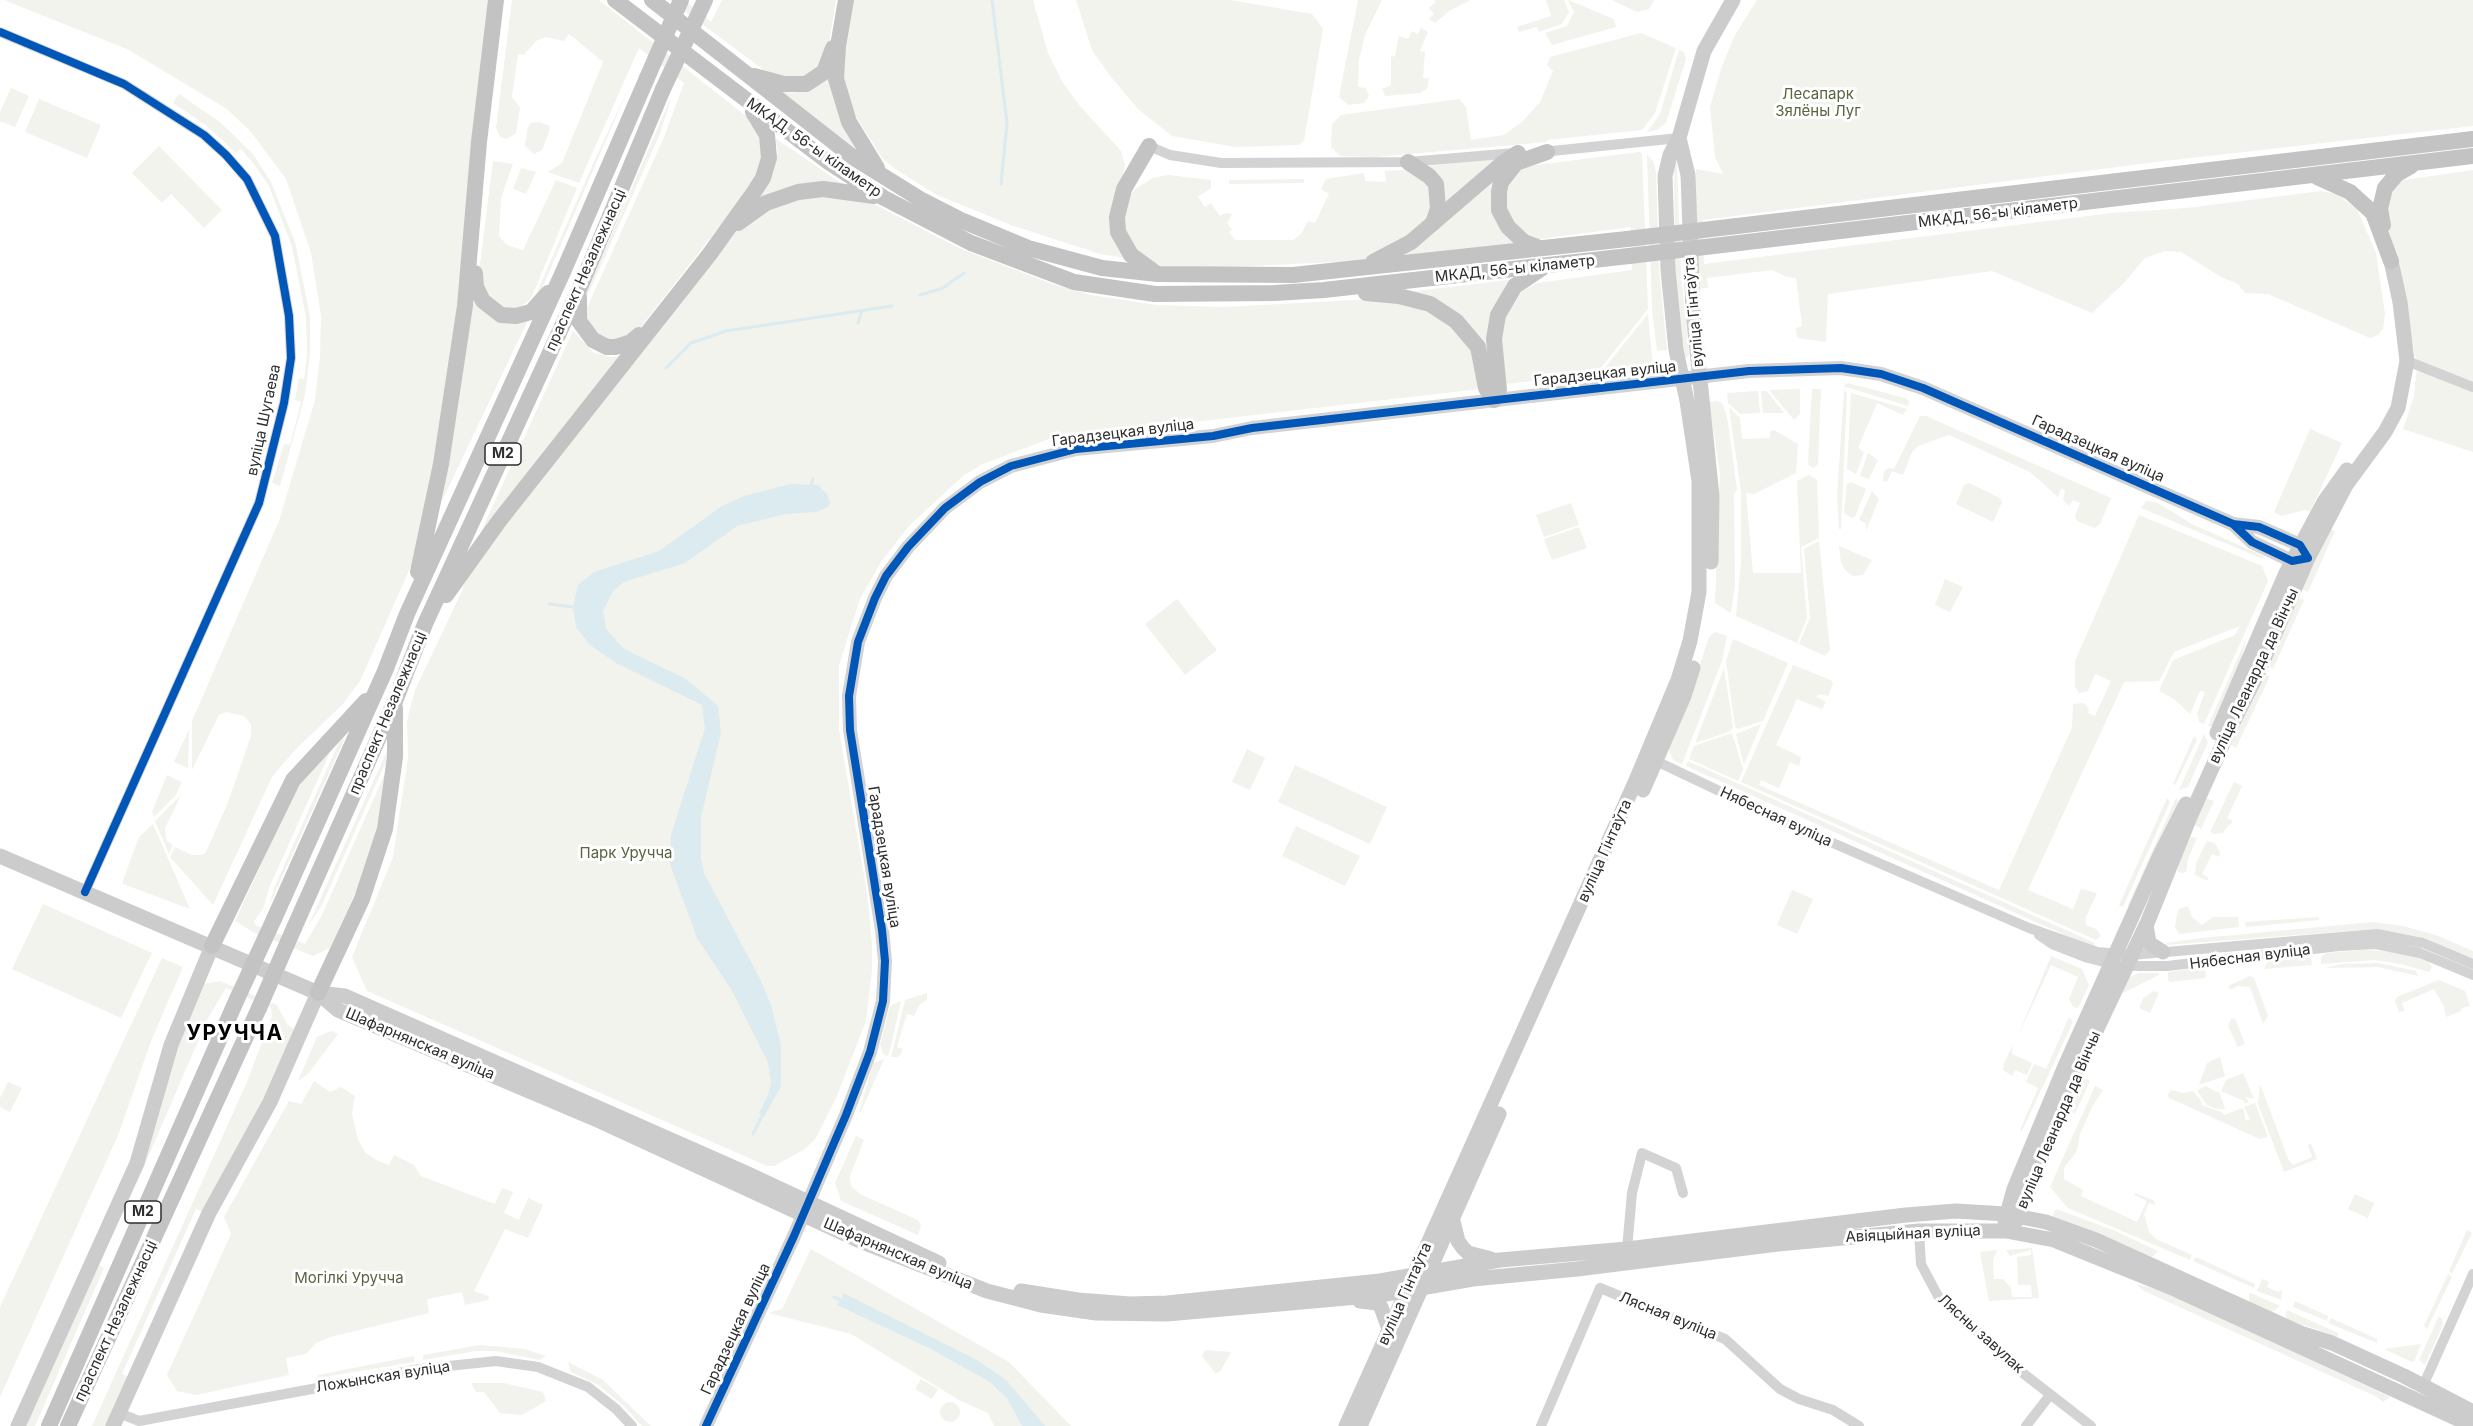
<!DOCTYPE html>
<html>
<head>
<meta charset="utf-8">
<style>
	body { margin:0 }
	canvas { display:block; background:#fff }
</style>
</head>
<body>
<canvas width="2473" height="1426"></canvas>
<script>
const ctx = document.querySelector('canvas').getContext('2d');
ctx.lineJoin = 'round';
function paint(path, color) {
  ctx.fillStyle = color;
  ctx.fill(path, 'evenodd');
}
function poly(rows) {
  const path = new Path2D();
  for (const r of rows) {
    if (r.length === 3) {
      path.moveTo(r[0] + r[2], r[1]);
      path.arc(r[0], r[1], r[2], 0, 2 * Math.PI);
      continue;
    }
    path.moveTo(r[0], r[1]);
    for (let i = 2; i < r.length; i += 2) path.lineTo(r[i], r[i + 1]);
  }
  return path;
}
function trace(path, color, width, dash) {
  ctx.strokeStyle = color;
  ctx.lineWidth = width;
  ctx.lineCap = dash ? 'butt' : 'round';
  ctx.setLineDash(dash || []);
  ctx.stroke(path);
}
function drawText(font, color, halo, rows, align = 'center') {
  ctx.font = font + ' Inter,sans-serif';
  ctx.lineWidth = 6;
  ctx.setLineDash([]);
  ctx.textBaseline = 'middle';
  ctx.strokeStyle = halo;
  ctx.fillStyle = color;
  for (const [text, x, y, turn = 0] of rows) {
    ctx.save();
    ctx.translate(x, y);
    ctx.rotate((+turn || 0) * Math.PI / 180);
    ctx.textAlign = isNaN(turn) ? turn : align;
    if (halo) ctx.strokeText(text, 0, 0);
    ctx.fillText(text, 0, 0);
    ctx.restore();
  }
}
paint(poly([
	[4,0,493,0,473,186,437,460,415,557,360,681,343,704,295,750,272,777,213,905,170,857,175,847,192,855,202,855,206,852,227,805,251,736,251,724,244,716,226,712,219,715,192,770,192,721,279,521,315,400,320,357,321,316,311,253,286,179,251,132,227,109,127,49],
	[512,0,599,0,756,124,765,161,729,214,633,337,604,343,582,319,664,137,684,83,639,48,579,183,548,172,562,163,603,62,569,34,564,41,546,37,536,41,524,55,518,54,512,97,520,107,516,133,507,139,500,137,496,128],
	[670,0,684,0,711,22,722,0,836,0,828,50,820,68,801,81,773,77],
	[850,0,1033,0,1048,53,1063,83,1080,106,1121,151,1125,165,1112,235,1117,247,1130,259,1100,254,1011,225,937,195,895,169,882,158,846,100,842,81],
	[1076,0,1230,0,1312,14,1323,29,1304,141,1299,145,1236,147,1172,136,1138,109,1111,77,1092,50],
	[1358,0,1382,0,1365,35,1359,60,1358,87,1366,88,1369,96,1364,103,1348,105,1339,97],
	[1434,0,1468,0,1469,1,1449,11,1435,23,1429,19,1434,14,1429,8,1436,2],
	[1546,0,1564,0,1569,12,1562,24,1539,32,1537,27,1519,32,1517,27,1551,16],
	[1568,0,1614,19,1616,27,1552,45,1545,33,1567,26,1574,12],
	[1612,0,1654,0,1649,9,1637,12],
	[1757,0,2473,0,2473,126,2164,161,1703,220,1704,264,2112,213,2187,208,2321,191,2336,194,2357,209,2376,253,2385,314,2383,329,2378,335,2370,338,2268,294,2245,293,2238,284,2221,277,2181,252,2165,251,2145,258,2124,283,2092,313,1992,271,1828,294,1826,342,1797,338,1796,328,1802,326,1796,278,1787,277,1772,270,1707,278,1708,288,1696,288,1696,169,1723,174,1715,157,1710,107,1722,66,1735,35],
	[1421,28,1428,32,1420,51,1425,52,1423,78,1429,78,1427,89,1420,93,1385,96,1382,89,1391,85,1391,57,1395,56,1399,36,1408,39,1412,31,1418,34],
	[1641,33,1676,48,1655,113,1642,130,1547,140,1547,142,1375,157,1340,156,1331,147,1332,124,1341,115,1459,99,1466,107,1471,140,1504,135,1523,121,1540,102,1553,71,1547,65,1550,57],
	[1679,50,1684,52,1686,59,1666,123,1657,130,1647,132,1660,114],
	[832,72,856,149,781,91,791,93,806,91],
	[630,85,544,284,534,299,596,157],
	[11,88,29,96,15,127,0,121,0,112],
	[179,94,220,122,253,154,271,182,295,242,310,316,310,354,305,395,280,486,272,483,284,444,290,445,301,402,295,400,299,378,304,379,307,355,306,318,292,247,269,186,253,163,241,149,236,153,207,126,173,103],
	[672,95,660,134,580,312,581,305],
	[39,99,101,125,87,158,25,132],
	[539,122,550,126,549,132,542,150,534,154,525,146,527,131,530,123],
	[775,138,844,185,755,203,774,171,778,151],
	[159,146,222,210,204,228,171,194,162,203,132,173],
	[1639,152,1642,153,1648,309,1600,369,1581,372,1579,376,1505,384,1498,329,1523,290,1538,283,1632,270,1631,227,1533,240,1526,238,1504,209,1508,184,1521,167],
	[1647,155,1653,161,1656,172,1659,268,1667,350,1657,351,1652,310],
	[1503,158,1445,209,1429,166],
	[493,161,513,164,501,198,499,236,507,245,523,250,556,180,577,188,531,299,519,308,506,308,486,296,479,272],
	[1677,163,1681,272,1689,354,1687,358,1683,355,1675,272,1674,164],
	[521,168,536,172,526,194,513,189],
	[1403,170,1413,172,1432,191,1429,222,1371,258,1358,261,1227,267,1166,267,1156,265,1140,255,1123,225,1131,194,1135,189,1153,178,1168,175,1211,180,1211,188,1198,197,1205,207,1211,203,1220,216,1225,213,1232,214,1227,223,1232,230,1229,232,1235,240,1293,240,1301,234,1308,221,1315,223,1329,194,1321,189,1326,179,1364,173,1365,181,1386,182,1385,171],
	[2473,170,2473,452,2403,429,2414,396,2417,367,2397,251,2394,251,2382,207,2397,181],
	[1498,173,1493,190,1519,245,1389,260],
	[1304,179,1304,183,1229,184,1229,180],
	[811,194,870,202,959,248,1052,284,1091,295,1156,305,1224,307,1373,299,1396,302,1441,316,1470,343,1480,389,1159,426,1154,425,1062,434,983,464,964,475,909,526,881,562,860,599,839,665,839,730,867,893,872,944,872,971,866,1021,836,1098,816,1138,805,1149,774,1166,767,1166,367,991,352,957,393,857,408,757,407,721,415,690,462,591,466,575,732,233,755,214],
	[1517,279,1488,355,1407,292],
	[474,301,479,308,529,318,442,501],
	[1648,314,1653,368,1599,375],
	[573,331,594,353,611,357,620,356,472,551],
	[1848,383,1905,398,1909,401,1908,406,1843,386],
	[1800,389,1800,414,1794,420,1769,390],
	[1812,389,1821,389,1818,464,1813,468,1808,464],
	[1844,390,1847,393,1841,529,1839,529,1837,496],
	[1758,391,1760,413,1740,414,1728,403,1727,393],
	[1761,391,1767,391,1784,413,1763,413],
	[1851,393,1907,409,1903,415,1877,403,1858,448,1864,452,1856,474,1847,469],
	[1717,401,1722,403,1727,416,1737,489,1734,495,1735,584,1731,613,1715,603,1720,474,1709,402],
	[1729,407,1740,418,1742,439,1770,438,1770,431,1774,430,1798,444,1796,473,1754,494,1746,493,1753,573,1801,573,1797,481,1809,475,1817,480,1819,538,1801,547,1807,618,1797,643,1736,616,1741,562,1741,491],
	[1920,416,1926,416,2111,498,2100,524,2095,528,2077,521,2075,516,2080,503,2073,500,2069,506,2063,500,2065,490,2061,489,2058,497,2030,472,1949,435,1918,446,1912,452,1903,475,1892,471,1887,482,1883,481,1884,471,1889,468,1894,469],
	[2310,429,2342,443,2310,512,2305,510,2281,516,2274,512],
	[1868,453,1878,460,1869,479,1860,476],
	[1851,482,1866,489,1855,517,1852,518,1844,513,1847,484],
	[1969,483,2000,498,2002,502,1993,522,1956,504,1964,485],
	[1872,491,1879,499,1866,531,1866,523,1859,520],
	[2146,501,2156,502,2192,524,2264,556,2263,559,2141,508],
	[1571,503,1579,525,1544,537,1536,515],
	[2139,515,2262,566,2268,581,2204,724,2199,722,2197,714,2205,692,2200,691,2190,714,2174,699,2159,691,2173,660,2235,635,2240,626,2174,652,2159,681,2124,682,2028,890,2073,909,2081,889,2097,893,2086,917,2086,925,2096,929,2101,936,2096,940,1741,782,1793,665,1831,680,1833,684,1828,696,1819,694,1817,697,1826,702,1822,709,1797,699,1776,745,1801,757,1799,766,1790,762,1779,788,1761,780,1759,785,1999,890,2072,728,2073,704,2084,703,2089,709,2088,713,2095,716,2111,681,2095,674,2088,691,2079,693,2075,687,2075,661],
	[1579,527,1587,548,1552,560,1544,539],
	[2326,528,2335,531,2308,592,2302,589],
	[1819,541,1830,650,1825,656,1799,644,1810,618,1804,549],
	[1839,546,1872,560,1863,575,1853,576,1845,570,1841,563],
	[1945,579,1963,587,1950,612,1935,605],
	[2298,598,2304,600,2273,669,2268,664],
	[1177,599,1217,650,1185,675,1145,624],
	[1715,632,1727,636,1722,661,1682,764,1673,760,1668,748,1689,698,1709,637],
	[2247,637,2237,674,2213,726,2208,726],
	[1733,639,1788,663,1763,721,1738,729,1735,727,1726,661],
	[1724,668,1733,727,1731,731,1695,743],
	[2265,675,2270,676,2236,748,2230,744],
	[1761,724,1744,765,1736,734],
	[189,729,188,768,174,762],
	[1732,733,1743,769,1738,781,1689,759,1694,746],
	[2204,734,2208,742,2188,787,2179,790],
	[2194,736,2197,740,2175,785,2173,784],
	[345,738,269,906,274,888,339,742],
	[391,742,390,753,321,907,308,926],
	[332,748,269,888,263,909,254,921,255,925,305,944,321,917,390,762,380,830,369,863,330,948,313,956,253,932,235,921,290,802,302,781],
	[1247,749,1265,758,1250,790,1232,782],
	[1688,761,2095,943,2094,948,1686,766],
	[1295,765,1387,807,1370,844,1278,802],
	[167,775,182,782,176,795,154,817,152,812],
	[2234,782,2242,786,2227,818,2233,821,2222,833,2214,834,2210,832],
	[181,795,165,828,166,840,173,845,169,854,155,821],
	[2167,798,2170,802,2123,907,2119,905],
	[2176,798,2179,802,2129,908,2128,905],
	[2205,798,2214,801,2201,829,2194,824],
	[153,824,190,909,123,884,123,880,139,837],
	[1296,826,1360,856,1345,886,1282,856],
	[2191,837,2197,838,2188,859,2186,872,2181,873,2177,871,2187,840],
	[2207,841,2215,843,2220,853,2219,857,2212,854,2202,874,2208,877,2207,881,2195,875,2196,863],
	[1792,890,1813,899,1797,934,1777,925],
	[43,904,152,953,121,1018,12,969],
	[2188,906,2192,917,2202,925,2213,917,2238,917,2239,927,2179,934,2175,927,2177,914,2179,909],
	[2319,917,2319,920,2246,927,2245,922],
	[2373,922,2403,926,2436,935,2473,951,2473,958,2421,937,2377,929,2166,945,2166,943,2202,938],
	[2362,950,2388,951,2416,957,2429,962,2432,967,2429,972,2401,964,2375,960,2321,964,2321,957,2326,953],
	[2051,956,2082,969,2089,985,2078,1008,2073,1007,2069,999,2078,977,2051,965,2017,1038],
	[2305,956,2311,959,2312,965,2264,969,2268,960],
	[162,958,183,967,151,1041,119,1133,0,1397,0,1307],
	[2379,963,2416,971,2418,976,2378,967,2325,968,2342,964],
	[2200,968,2206,972,2205,978,2170,982,2168,980,2168,972],
	[2139,973,2159,973,2159,975,2123,993,2120,992,2129,977],
	[2250,976,2254,978,2268,1016,2263,1024,2250,987,2238,986,2230,990,2228,986],
	[2439,980,2465,991,2470,1006,2461,1008,2461,1011,2446,1017,2444,1006,2434,989,2402,1003,2405,1011,2399,1012,2395,1001,2397,997],
	[220,981,277,1005,287,1024,295,1030,265,1099,203,1212,196,1209,122,1374,129,1377,107,1426,92,1426,247,1082,272,1016,271,1008,226,988,208,1018,114,1236,144,1165,164,1081,204,984],
	[2154,991,2159,993,2150,1013,2139,1008,2143,998],
	[927,993,927,1000,920,1004,914,1016,907,1014,897,1047,903,1049,902,1052,898,1057,891,1057,905,1000],
	[901,1001,891,1046,888,1056,883,1054,880,1044,890,1006],
	[2069,1017,2073,1022,2022,1131,2020,1130,2038,1088,2026,1082,2034,1064,2046,1069],
	[2235,1018,2245,1044,2238,1047,2228,1026,2231,1019],
	[331,1031,338,1034,308,1074,298,1081,317,1037],
	[2013,1045,2012,1054,2032,1063,2027,1075,2015,1070,2012,1076,2003,1070,2004,1063],
	[2220,1057,2225,1076,2199,1085,2207,1063],
	[884,1059,861,1112,859,1113,873,1063],
	[2243,1073,2254,1099,2245,1097,2249,1102,2245,1104,2244,1101,2221,1091,2226,1080],
	[2086,1079,2090,1081,2075,1114,2068,1110,2081,1081],
	[314,1081,330,1092,341,1087,355,1096,352,1113,358,1140,366,1153,376,1160,389,1165,394,1155,414,1165,421,1176,495,1204,502,1188,513,1192,504,1213,519,1220,528,1198,543,1205,528,1238,505,1229,474,1291,489,1296,488,1300,465,1305,462,1292,427,1299,429,1313,330,1337,316,1343,306,1354,286,1358,289,1375,196,1395,177,1391,167,1375,231,1234,224,1217,289,1101,301,1104],
	[8,1082,22,1088,10,1112,0,1107,0,1098],
	[2260,1084,2289,1161,2293,1165,2312,1157,2308,1145,2311,1144,2317,1159,2284,1172,2258,1104],
	[2095,1086,2103,1090,2092,1107,2080,1134,2077,1151,2064,1168,2064,1179,2083,1190,2081,1196,2137,1222,2147,1201,2134,1195,2135,1193,2153,1200,2156,1205,2149,1203,2144,1214,2149,1232,2156,1239,2192,1255,2190,1260,2068,1208,2050,1187],
	[2205,1086,2220,1093,2225,1109,2216,1109,2207,1105,2197,1091],
	[2171,1090,2183,1093,2193,1091,2202,1102,2201,1105,2222,1112,2224,1115,2243,1108,2246,1121,2250,1119,2244,1107,2255,1103,2268,1137,2260,1139,2169,1098,2168,1095],
	[856,1136,864,1140,850,1176,851,1186,860,1194,918,1220,921,1226,918,1235,841,1201,835,1183],
	[2355,1194,2374,1203,2368,1218,2348,1209],
	[2056,1209,2113,1230,2158,1251,2152,1257,2052,1217],
	[2467,1230,2472,1233,2452,1274,2449,1271],
	[2032,1248,2039,1298,1989,1301,1980,1252,1997,1250,1993,1261,1994,1279,2003,1279,2011,1288,2012,1297,2032,1297,2031,1285,2018,1285,2017,1257,2031,1255,2031,1250,2010,1256,2006,1250],
	[811,1249,1009,1362,1071,1426,994,1426,988,1413,959,1400,851,1334,769,1313,782,1309],
	[2196,1257,2255,1284,2254,1288,2193,1261],
	[98,1265,104,1268,35,1426,25,1426],
	[2448,1274,2452,1277,2427,1329,2424,1326],
	[2262,1279,2269,1282,2267,1287,2278,1292,2282,1289,2281,1300,2257,1291],
	[2137,1284,2167,1292,2390,1397,2383,1402,2377,1397,2142,1290],
	[2249,1293,2251,1293,2280,1306,2272,1312,2249,1302],
	[2295,1301,2328,1316,2327,1321,2293,1307],
	[2287,1310,2338,1333,2338,1337,2289,1320,2285,1316],
	[2439,1316,2442,1319,2443,1325,2425,1365,2419,1360],
	[2331,1318,2377,1339,2377,1343,2328,1323],
	[2421,1344,2415,1360,2412,1362,2384,1349],
	[480,1345,525,1349,546,1356,539,1360,495,1351,475,1351,423,1360,423,1355],
	[1205,1350,1231,1352,1220,1372,1215,1373,1202,1356],
	[414,1356,414,1362,318,1378,318,1375],
	[568,1362,603,1380,651,1426,642,1426,624,1406,598,1385,571,1372],
	[921,1379,938,1389,932,1399,915,1389],
	[471,1383,504,1383,543,1392,546,1401,522,1415,500,1413,484,1392,476,1392],
	[950,1412,10]
]), '#f2f3ec');
paint(poly([
	[790,484,818,485,827,494,830,503,828,507,816,512,786,514,737,526,685,563,624,582,613,591,603,611,606,629,624,649,686,679,718,706,721,733,701,817,701,858,704,873,761,981,771,1005,781,1046,781,1086,764,1117,759,1113,768,1095,771,1083,768,1062,731,989,697,938,670,864,671,835,705,728,702,705,616,663,590,645,576,627,573,607,578,585,594,572,659,551,722,506,744,496],
	[843,1293,977,1360,1006,1380,1045,1426,1022,1426,1007,1398,990,1382,929,1348,837,1305,840,1301,845,1302,842,1297]
]), '#dbebef');
trace(poly([
	[992,0,1007,123,1001,184],
	[920,295,943,288,964,273],
	[858,323,862,311],
	[666,368,691,343,726,331,892,306],
	[811,485,813,479],
	[549,604,574,607],
	[753,1134,762,1116],
	[834,1297,845,1302]
]), '#dbebef', 3);
trace(poly([
	[0,32,124,84,204,135,226,155,247,179,275,236,289,316,291,358,284,403,259,503,85,892],
	[1149,146,1170,155,1221,163,1408,162,1515,153],
	[1542,152,1679,138],
	[2407,361,2473,387],
	[1656,761,1789,824,2029,928,2097,952,2131,955,2377,934,2423,943,2473,964],
	[2039,935,2052,944,2088,958,2120,966,2167,966,2339,946,2376,944,2420,953,2473,975],
	[1919,1231,1921,1264,1938,1296,2024,1374,2091,1426],
	[1627,1249,1632,1193,1642,1153,1676,1168,1683,1193],
	[2423,1386,2473,1274],
	[119,1413,139,1421,420,1369,496,1361,538,1367,588,1387,616,1409,632,1426],
	[1541,1426,1600,1288,1725,1339,1780,1389,1799,1399,1833,1410,1859,1426],
	[2026,1426,2050,1395]
]), '#d3d3d3', 10);
trace(poly([
	[706,1426,794,1236,846,1115,870,1052,883,1001,885,961,882,930,850,730,849,696,858,642,875,598,886,576,908,547,945,508,980,482,1011,466,1076,449,1213,436,1252,428,1749,371,1841,368,1881,374,1923,388,2233,524,2252,542,2292,561,2308,558,2300,545,2259,527,2233,524]
]), '#d3d3d3', 14);
trace(poly([
	[1679,138,1688,175,1693,312,1712,496,1711,562],
	[2217,733,2286,573,2324,502,2347,470],
	[1643,790,1684,696,1693,668],
	[0,856,318,993,338,1010,593,1118,860,1241,987,1291,1041,1305,1096,1313,1167,1314,1380,1295,1473,1279,1577,1269,1778,1244,1919,1231,2006,1231,2054,1240,2170,1287,2473,1426],
	[2146,925,2149,943,2163,952],
	[318,993,345,996,744,1172,939,1263],
	[1453,1221,1458,1241,1463,1248,1468,1253,1491,1259],
	[2005,1222,2014,1189,2065,1066,2159,857,2186,804],
	[2015,1223,2077,1071,2148,921,2190,817,2229,730,2256,677,2308,558,2346,485,2385,432,2398,408,2407,361,2400,302,2391,261],
	[1021,1291,1078,1300,1130,1304,1167,1303,1380,1281,1500,1260,1627,1249,1906,1215,1956,1211,2006,1214,2046,1222,2096,1240,2303,1334,2332,1343,2404,1376,2473,1412],
	[1360,1301,1377,1303,1381,1307,1389,1329],
	[18,1426,137,1163,171,1045,212,946],
	[113,1426,209,1213,270,1102,318,993],
	[1346,1426,1637,778,1678,680,1690,641,1699,592,1699,481,1687,401,1676,350,1668,270,1665,176,1670,155,1679,138,1704,51,1733,0],
	[1360,1426,1499,1114]
]), '#ccc', 15);
trace(poly([
	[615,0,827,161,884,198,971,243,1074,282,1155,294,1274,293,1324,290,1629,256],
	[652,0,854,158,920,199,963,221,1028,248,1102,268,1158,274,1293,275,1627,239],
	[846,0,838,46,836,79,849,122,877,168],
	[754,76,784,84,806,84,824,72,833,48],
	[1149,146,1124,189,1117,217,1118,232,1131,255,1157,274],
	[1408,162,1429,176,1436,184,1438,209,1433,223],
	[2317,177,2350,192,2373,213,2391,261],
	[738,223,766,203,798,192,823,189,874,196],
	[2383,225,2380,209,2385,188,2397,174,2411,166],
	[1737,226,2473,139],
	[1739,243,2473,156],
	[1537,247,1524,242,1508,227,1499,210,1499,192,1501,182,1516,163,1547,152],
	[1373,262,1411,242,1504,162,1518,153],
	[475,273,476,287,483,301,501,315,516,316,531,312,548,293],
	[1366,293,1399,296,1430,304,1456,321,1478,347,1486,388,1494,400,1499,390,1494,339,1498,315,1515,286,1542,268],
	[579,297,579,321,593,340,607,347,616,347,631,342,639,335],
	[418,572,441,464,465,306,479,142,496,0],
	[446,595,499,521,709,255,752,195,763,178,769,158,767,135,753,112],
	[274,919,385,671,407,614,563,272,647,78],
	[294,928,395,701,425,624,582,283,663,89],
	[212,946,293,780,366,701],
	[318,993,362,899,385,829,395,757,395,708],
	[49,1426,237,999],
	[68,1426,259,1008]
]), '#c3c3c3', 16);
trace(poly([
	[647,78,681,0],
	[663,89,705,0],
	[1627,239,1737,226],
	[1629,256,1739,243],
	[237,999,274,919],
	[259,1008,294,928]
]), '#c3c3c3', 16);
trace(poly([
	[0,32,124,84,204,135,226,155,247,179,275,236,289,316,291,358,284,403,259,503,85,892],
	[706,1426,794,1236,846,1115,870,1052,883,1001,885,961,882,930,850,730,849,696,858,642,875,598,886,576,908,547,945,508,980,482,1011,466,1076,449,1213,436,1252,428,1749,371,1841,368,1881,374,1923,388,2233,524,2252,542,2292,561,2308,558,2300,545,2259,527,2233,524]
]), '#0057b8', 8);
for (const [x, y, w] of [
	[503,454,36],
	[143,1212,36]
]) {
  const box = new Path2D();
  box.roundRect(x - w / 2, y - 11, w, 22, 4.5);
  ctx.fillStyle = '#fff';
  ctx.fill(box);
  trace(box, '#2e2e2e', 1.5);
}
drawText('bold 14px', '#2e2e2e', null, [
	["М2",503,454],
	["М2",143,1212]
]);
drawText('15px', '#596540', '#fff', [
	["Лесапарк",1818,94],
	["Зялёны Луг",1818,111],
	["Парк Уручча",626,853],
	["Могілкі Уручча",349,1278]
]);
drawText('15px', '#2e2e2e', '#fff', [
	["МКАД, 56-ы кіламетр",814,148,35],
	["МКАД, 56-ы кіламетр",1998,213,-7],
	["МКАД, 56-ы кіламетр",1515,269,-6],
	["праспект Незалежнасці",586,270,-66],
	["вуліца Гінтаўта",1694,312,-95],
	["Гарадзецкая вуліца",1605,374,-6],
	["вуліца Шугаева",264,420,-78],
	["Гарадзецкая вуліца",1123,433,-7],
	["Гарадзецкая вуліца",2098,449,24],
	["вуліца Леанарда да Вінчы",2254,676,-65],
	["праспект Незалежнасці",388,713,-67],
	["Нябесная вуліца",1776,817,25],
	["вуліца Гінтаўта",1605,851,-66],
	["Гарадзецкая вуліца",884,857,81],
	["Нябесная вуліца",2250,957,-7],
	["Шафарнянская вуліца",420,1044,23],
	["вуліца Леанарда да Вінчы",2059,1120,-67],
	["Авіяцыйная вуліца",1913,1234,-3],
	["Шафарнянская вуліца",898,1254,23],
	["вуліца Гінтаўта",1405,1294,-66],
	["Лясная вуліца",1668,1316,22],
	["праспект Незалежнасці",116,1321,-65],
	["Гарадзецкая вуліца",736,1329,-65],
	["Лясны завулак",1981,1334,42],
	["Ложынская вуліца",383,1377,-9]
]);
ctx.letterSpacing = '1.5px';
drawText('bold 21px', '#000', '#fff', [
	["УРУЧЧА",235,1034]
]);
ctx.letterSpacing = '0px';
</script>
</body>
</html>
